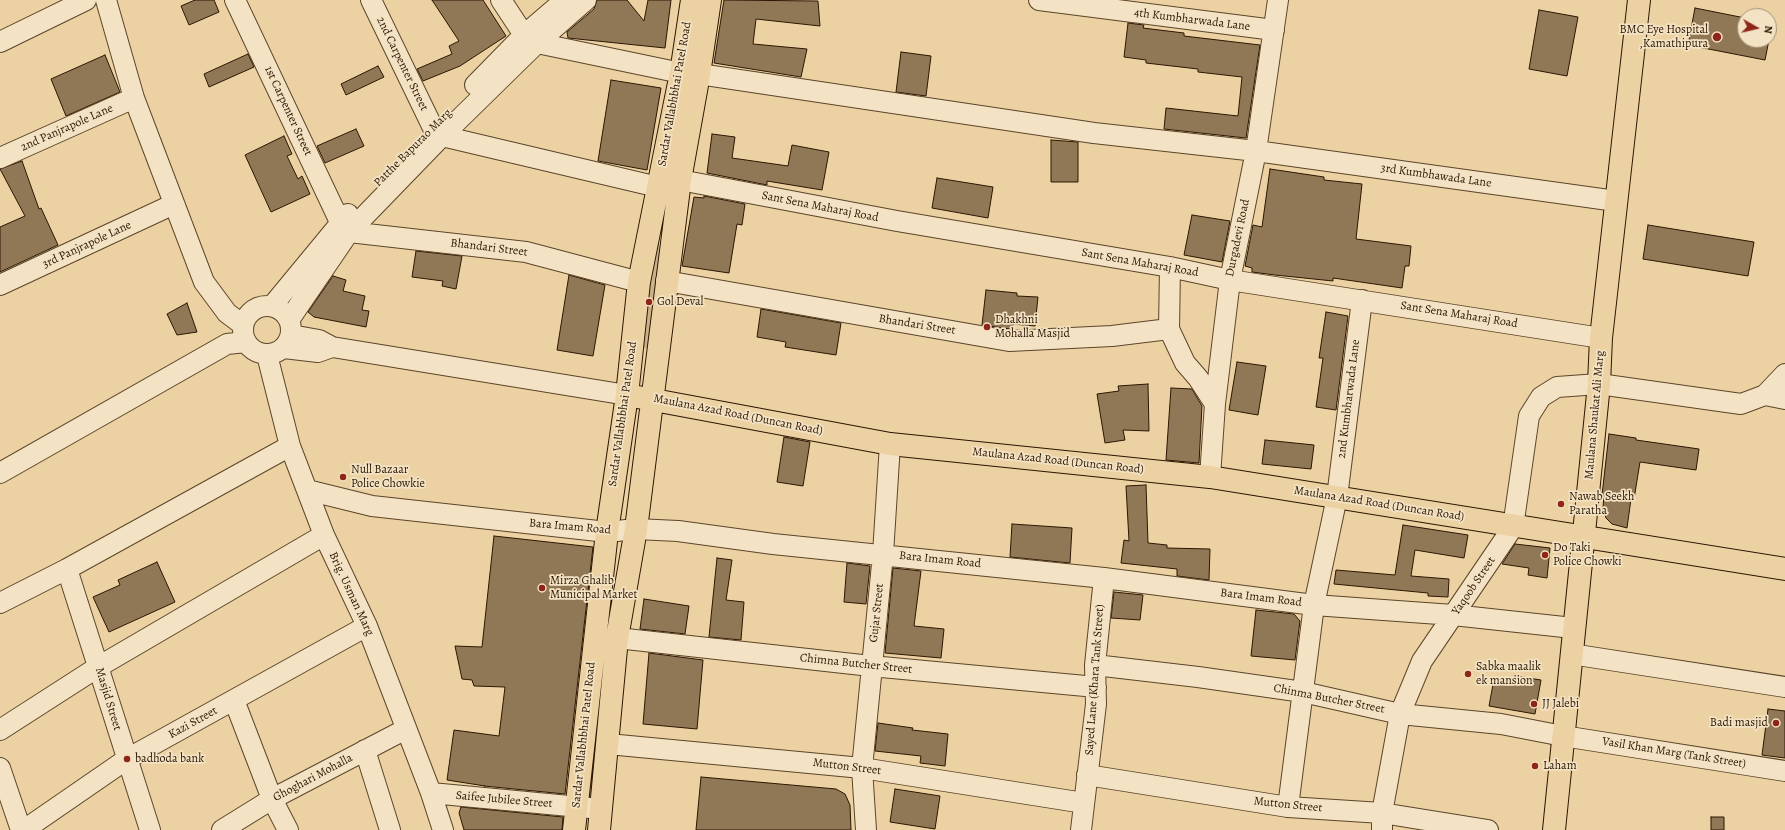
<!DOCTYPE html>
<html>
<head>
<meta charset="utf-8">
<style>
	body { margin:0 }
	#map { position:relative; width:1785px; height:830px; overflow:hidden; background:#ecd2a3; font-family:Alegreya,serif }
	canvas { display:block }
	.north { position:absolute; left:1737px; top:8px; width:40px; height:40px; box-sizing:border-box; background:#f3e2c3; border:1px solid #a39076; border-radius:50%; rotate:98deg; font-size:11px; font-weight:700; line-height:16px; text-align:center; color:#2c1602 }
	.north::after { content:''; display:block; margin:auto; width:14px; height:18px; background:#8f2418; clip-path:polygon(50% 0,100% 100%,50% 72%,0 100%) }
</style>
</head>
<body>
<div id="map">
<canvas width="1785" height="830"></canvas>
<div class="north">N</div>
</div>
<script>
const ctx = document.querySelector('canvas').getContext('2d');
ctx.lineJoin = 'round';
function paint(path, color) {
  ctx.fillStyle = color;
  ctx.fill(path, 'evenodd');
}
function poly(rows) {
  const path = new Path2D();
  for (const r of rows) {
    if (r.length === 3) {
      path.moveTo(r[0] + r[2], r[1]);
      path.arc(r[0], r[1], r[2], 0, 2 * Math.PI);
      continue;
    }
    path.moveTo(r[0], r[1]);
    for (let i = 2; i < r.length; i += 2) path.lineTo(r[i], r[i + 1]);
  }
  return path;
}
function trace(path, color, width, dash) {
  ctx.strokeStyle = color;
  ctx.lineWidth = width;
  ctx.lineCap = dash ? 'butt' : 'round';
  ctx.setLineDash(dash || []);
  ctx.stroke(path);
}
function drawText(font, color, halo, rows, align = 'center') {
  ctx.font = font + ' Alegreya,serif';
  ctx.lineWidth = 3.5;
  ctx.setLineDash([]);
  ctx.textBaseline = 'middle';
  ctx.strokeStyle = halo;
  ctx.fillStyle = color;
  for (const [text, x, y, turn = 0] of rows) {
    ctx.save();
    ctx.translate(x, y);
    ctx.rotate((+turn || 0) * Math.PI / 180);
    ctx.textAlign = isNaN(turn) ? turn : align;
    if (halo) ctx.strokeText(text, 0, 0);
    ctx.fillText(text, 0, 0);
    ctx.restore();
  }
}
paint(poly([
	[659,243,661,272,649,349,636,347,648,270]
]), '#cbb288');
const building = poly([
	[195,0,214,0,219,12,189,25,181,6,195,0],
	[432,0,483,0,506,36,460,66,423,81,417,69,452,54,449,46,459,41,432,0],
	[597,0,627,0,644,21,648,0,671,0,665,48,568,38,567,32,594,9,597,0],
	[724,0,818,1,820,26,756,19,753,44,807,49,801,77,714,63,724,0],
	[1695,8,1745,18,1745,40,1769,40,1765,60,1688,45,1695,8],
	[1539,10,1578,17,1567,76,1529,69,1539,10],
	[1128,23,1144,25,1143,28,1184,33,1184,36,1260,45,1246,138,1164,129,1166,108,1238,116,1242,77,1198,72,1198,69,1146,63,1146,60,1124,57,1128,23],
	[901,52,931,56,926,96,896,92,901,52],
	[248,54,254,67,209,87,204,74,248,54],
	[105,55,120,92,66,116,51,79,105,55],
	[378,66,384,77,346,95,341,84,378,66],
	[611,80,661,88,647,170,598,161,611,80],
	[356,129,364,146,325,163,317,146,356,129],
	[712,134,735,137,732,158,788,166,792,145,829,152,822,190,767,181,767,185,707,173,712,134],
	[284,136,292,154,287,156,298,179,302,176,310,194,271,212,245,155,284,136],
	[1051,140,1078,142,1078,182,1051,182,1051,140],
	[22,161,39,209,41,208,58,245,0,272,0,227,25,216,0,169,22,161],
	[1270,169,1324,177,1324,180,1362,184,1356,239,1411,246,1409,266,1405,266,1402,288,1333,278,1333,281,1275,275,1252,272,1252,268,1245,266,1253,225,1262,227,1270,169],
	[937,178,993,187,988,218,932,208,937,178],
	[704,196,745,204,742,225,737,224,729,273,682,266,694,197,704,198,704,196],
	[1192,215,1230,221,1222,262,1184,255,1192,215],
	[1648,225,1754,242,1748,276,1643,259,1648,225],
	[416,251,462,256,456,289,442,286,443,281,412,277,416,251],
	[569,275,605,285,593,356,557,350,569,275],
	[333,276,346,280,343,291,365,296,362,310,369,311,366,327,314,317,308,312,333,276],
	[986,290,1017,293,1017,296,1038,297,1035,326,1013,324,1013,329,1010,329,982,325,986,290],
	[187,303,197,332,177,335,167,314,187,303],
	[761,309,841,323,836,355,785,347,786,342,757,337,761,309],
	[1326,312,1348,316,1336,410,1316,407,1323,358,1319,358,1326,312],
	[1237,362,1266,366,1258,415,1229,410,1237,362],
	[1148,384,1149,431,1123,430,1125,440,1105,443,1097,394,1119,391,1118,386,1148,384],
	[1171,388,1192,389,1202,406,1199,463,1166,460,1171,388],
	[1609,434,1636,438,1636,440,1699,449,1696,470,1640,462,1634,499,1631,499,1627,528,1612,524,1606,518,1603,507,1604,496,1602,495,1609,434],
	[784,437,810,442,803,486,777,482,784,437],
	[1265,440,1314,445,1311,469,1262,464,1265,440],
	[1146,485,1148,543,1167,545,1167,548,1210,549,1209,580,1177,576,1177,569,1121,563,1124,540,1129,541,1126,486,1146,485],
	[1012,524,1072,528,1070,563,1010,557,1012,524],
	[1403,525,1468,535,1464,558,1415,550,1411,576,1449,579,1448,597,1428,596,1428,593,1334,584,1336,570,1395,575,1403,525],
	[494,536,593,547,565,794,484,786,485,786,447,780,454,730,499,736,505,687,474,686,472,680,462,679,455,646,482,647,494,536],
	[1515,544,1550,548,1547,578,1528,575,1529,568,1502,564,1515,544],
	[717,558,732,560,726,600,744,602,741,640,709,637,717,558],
	[157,562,175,602,109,632,93,597,120,585,118,580,157,562],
	[847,563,870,566,866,604,844,602,847,563],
	[893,568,921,571,914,626,944,629,941,658,885,653,893,568],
	[1114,592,1143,595,1140,620,1111,618,1114,592],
	[644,599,689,606,685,634,640,629,644,599],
	[1256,610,1294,614,1300,621,1295,660,1251,656,1256,610],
	[649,653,703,660,697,729,643,724,649,653],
	[1515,676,1541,680,1535,714,1489,706,1494,679,1514,683,1515,676],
	[1768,709,1785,711,1785,758,1762,755,1768,709],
	[878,723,913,728,912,730,948,734,945,766,920,763,921,756,875,751,878,723],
	[701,777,836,789,845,794,850,805,851,830,696,830,701,777],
	[895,789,940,796,935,829,890,822,895,789],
	[461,807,563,817,562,830,464,830,459,813,461,807],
	[1711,817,1724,817,1724,830,1711,830,1711,817]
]);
paint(building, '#907856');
trace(building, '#2c1602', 1);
const minor = poly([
	[106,0,134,98,204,282,227,313,243,325],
	[235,0,340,222,349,232,526,252,639,282],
	[371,0,433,128,442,136,658,187],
	[501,0,524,35,537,43,681,73],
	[1039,0,1274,30],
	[0,42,86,0],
	[699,74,1094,133,1256,151,1616,201],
	[475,85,524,35,565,0],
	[0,158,134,98],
	[680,180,897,221,1170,267,1230,280,1601,338],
	[1170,267,1169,329,1185,363,1198,378,1215,404],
	[666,281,1009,341,1112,336,1169,329],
	[0,285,174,204],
	[267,330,24],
	[272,306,348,214],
	[289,320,349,232,442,136,537,43,586,0],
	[332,347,627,395],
	[284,348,318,352,332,347,319,340,291,335],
	[267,355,290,446,324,535,367,626,431,793,443,830],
	[1765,395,1785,399],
	[0,473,227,344,246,342],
	[1210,477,1215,404,1230,280,1256,151,1278,0],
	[307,490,372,506,607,532,636,529,678,531,773,544,1104,578,1314,605,1453,615,1573,628],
	[67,569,150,830],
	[0,603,67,569,290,446],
	[617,638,871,666,1096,687],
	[1571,654,1785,687],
	[1095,665,1198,677,1303,692,1400,714,1501,724,1563,736,1785,771],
	[234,700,272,799,288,830],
	[0,730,98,667,324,535],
	[608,744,862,768,1084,803],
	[365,750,390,830],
	[0,768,21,830],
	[1087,775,1288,807,1382,813,1488,830],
	[431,793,601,809],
	[1288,807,1314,605,1337,497,1362,300],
	[24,830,127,759,367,626],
	[222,830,272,799,406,729],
	[866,830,862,768,883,554,890,444],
	[1081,830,1096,704,1095,665,1104,578],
	[1382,830,1382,813,1400,714,1422,661,1513,527,1529,416,1541,397,1557,387,1599,384,1741,404,1765,395,1785,374]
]);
const major = poly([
	[627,395,890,444,1210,477,1785,569],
	[574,830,607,532,627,395,639,282,681,73,692,0],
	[599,830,617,638,636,529,680,180,699,74,710,0],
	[1554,830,1599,384,1601,338,1639,0]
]);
trace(minor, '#5c452a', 22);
trace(major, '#2c1602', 24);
trace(minor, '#f3e2c3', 20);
trace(major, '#ecd2a3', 22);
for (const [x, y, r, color] of [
	[1717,37,5,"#8f2418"],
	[649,302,4,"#8f2418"],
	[987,327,4,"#8f2418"],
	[343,477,4,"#8f2418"],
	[1561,504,4,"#8f2418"],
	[1545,555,4,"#8f2418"],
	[542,588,4,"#8f2418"],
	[1468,674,4,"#8f2418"],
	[1534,704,4,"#8f2418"],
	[1776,723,4,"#8f2418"],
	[127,759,4,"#8f2418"],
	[1535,766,4,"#8f2418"]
]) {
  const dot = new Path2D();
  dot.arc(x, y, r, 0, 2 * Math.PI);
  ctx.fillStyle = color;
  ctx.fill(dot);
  trace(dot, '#f3e2c3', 1.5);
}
drawText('12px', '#2c1602', '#f3e2c3', [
	["4th Kumbharwada Lane",1192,20,7],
	["2nd Carpenter Street",402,64,64],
	["Sardar Vallabhbhai Patel Road",675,94,-80],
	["1st Carpenter Street",288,111,65],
	["2nd Panjrapole Lane",67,128,-24],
	["Patthe Bapurao Marg",413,148,-45],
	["3rd Kumbhawada Lane",1436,176,8],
	["Sant Sena Maharaj Road",820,207,11],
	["Durgadevi Road",1238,238,-78],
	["3rd Panjrapole Lane",87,245,-25],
	["Bhandari Street",489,248,7],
	["Sant Sena Maharaj Road",1140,263,10],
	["Sant Sena Maharaj Road",1459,315,9],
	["Bhandari Street",917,325,9],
	["2nd Kumbharwada Lane",1349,399,-83],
	["Sardar Vallabhbhai Patel Road",623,414,-82],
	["Maulana Azad Road (Duncan Road)",738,415,11],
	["Maulana Shaukat Ali Marg",1595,415,-85],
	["Maulana Azad Road (Duncan Road)",1058,461,6],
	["Maulana Azad Road (Duncan Road)",1379,504,9],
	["Bara Imam Road",570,527,5],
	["Bara Imam Road",940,560,6],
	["Yaqoob Street",1474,586,-56],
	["Brig. Usman Marg",351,594,65],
	["Bara Imam Road",1261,598,7],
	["Gujar Street",877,613,-84],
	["Chimna Butcher Street",856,664,6],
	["Sayed Lane (Khara Tank Street)",1095,680,-86],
	["Masjid Street",108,699,73],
	["Chinma Butcher Street",1329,699,11],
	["Kazi Street",193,723,-29],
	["Sardar Vallabhbhai Patel Road",584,735,-84],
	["Vasil Khan Marg (Tank Street)",1674,753,9],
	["Mutton Street",847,767,7],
	["Ghoghari Mohalla",313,778,-28],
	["Saifee Jubilee Street",504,800,5],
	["Mutton Street",1288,805,6]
]);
drawText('12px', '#2c1602', '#f3e2c3', [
	["BMC Eye Hospital",1708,30,"right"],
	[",Kamathipura",1708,44,"right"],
	["Gol Deval",657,302],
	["Dhakhni",995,320],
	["Mohalla Masjid",995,334],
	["Null Bazaar",351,470],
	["Police Chowkie",351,484],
	["Nawab Seekh",1569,497],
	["Paratha",1569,511],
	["Do Taki",1553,548],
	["Police Chowki",1553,562],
	["Mirza Ghalib",550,581],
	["Municipal Market",550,595],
	["Sabka maalik",1476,667],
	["ek mansion",1476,681],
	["JJ Jalebi",1542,704],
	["Badi masjid",1768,723,"right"],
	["badhoda bank",135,759],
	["Laham",1543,766]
], 'left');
</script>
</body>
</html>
